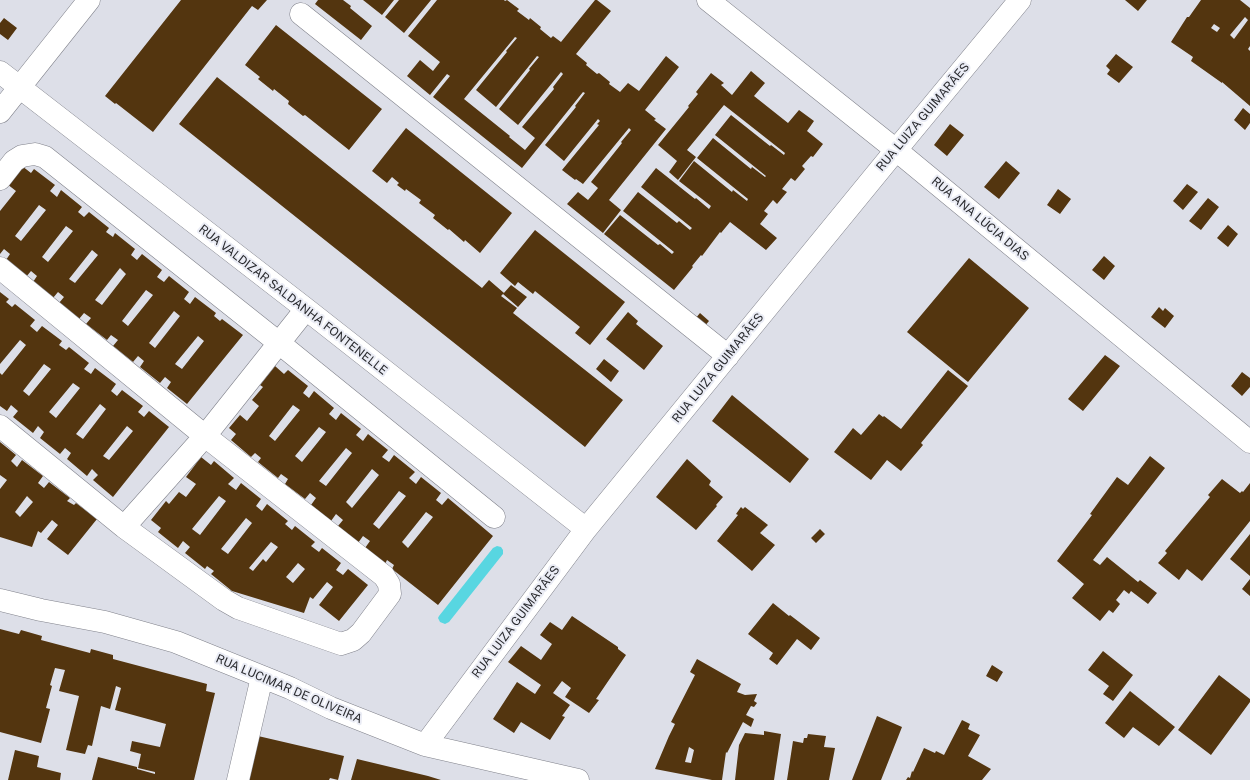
<!DOCTYPE html>
<html>
<head>
<meta charset="utf-8">
<style>
	body { margin:0 }
	canvas { display:block; background:#dddfe8 }
</style>
</head>
<body>
<canvas width="1250" height="780"></canvas>
<script>
const ctx = document.querySelector('canvas').getContext('2d');
ctx.lineJoin = 'round';
function paint(path, color) {
  ctx.fillStyle = color;
  ctx.fill(path, 'evenodd');
}
function poly(rows) {
  const path = new Path2D();
  for (const r of rows) {
    path.moveTo(r[0], r[1]);
    for (let i = 2; i < r.length; i += 2) path.lineTo(r[i], r[i + 1]);
  }
  return path;
}
function trace(path, color, width, dash) {
  ctx.strokeStyle = color;
  ctx.lineWidth = width;
  ctx.lineCap = dash ? 'butt' : 'round';
  ctx.setLineDash(dash || []);
  ctx.stroke(path);
}
function drawText(font, color, halo, rows, align = 'center') {
  ctx.font = font + ' "Public Sans",sans-serif';
  ctx.lineWidth = 4;
  ctx.setLineDash([]);
  ctx.textBaseline = 'middle';
  ctx.strokeStyle = halo;
  ctx.fillStyle = color;
  for (const [text, x, y, turn = 0] of rows) {
    ctx.save();
    ctx.translate(x, y);
    ctx.rotate((+turn || 0) * Math.PI / 180);
    ctx.textAlign = isNaN(turn) ? turn : align;
    if (halo) ctx.strokeText(text, 0, 0);
    ctx.fillText(text, 0, 0);
    ctx.restore();
  }
}
paint(poly([
	[497,546,501,547,503,550,503,554,449,622,445,624,440,622,438,618,439,616,493,548]
]), '#58d6e1');
paint(poly([
	[181,0,267,0,258,10,252,6,153,132,116,103,115,104,105,96],
	[318,0,343,0,351,6,350,8,372,26,361,40,315,4],
	[363,0,394,0,382,15],
	[399,0,431,0,404,33,385,17],
	[437,0,504,0,505,1,507,0,519,9,517,11,529,20,530,18,541,27,540,29,551,38,553,36,561,42,595,0,597,0,611,11,576,54,587,63,586,65,597,74,599,73,610,82,609,84,620,92,628,83,639,91,666,56,679,67,645,110,656,119,654,120,666,129,609,200,621,210,603,233,567,204,578,192,588,200,598,188,591,182,622,143,621,142,631,130,629,128,583,184,576,179,575,180,562,170,599,125,597,124,600,121,598,119,564,161,545,145,576,107,575,106,585,93,583,92,522,168,433,97,450,76,447,74,430,95,407,76,420,60,433,71,440,62,408,36],
	[515,37,517,38,506,51,507,52,476,90,496,107,537,56,539,57,529,69,530,70,499,109,518,125,561,72,563,74,553,87,554,89,522,127,535,138,525,150,509,137,510,136,464,99],
	[1125,0,1147,0,1138,11],
	[1201,0,1240,0,1250,8,1250,46,1248,49,1250,51,1250,106,1222,82,1222,83,1191,61,1193,57,1171,42,1187,17,1189,17],
	[1245,17,1248,20,1234,39,1230,35],
	[1214,24,1220,28,1217,32,1211,28],
	[4,18,17,28,8,40,0,34,0,23],
	[276,25,382,109,349,150,305,115,303,116,288,104,289,101,274,89,273,91,258,79,260,77,245,65],
	[1116,54,1133,67,1119,83,1107,74,1110,70,1106,66],
	[751,71,765,83,754,96,788,123,799,110,814,121,807,131,823,144,813,157,811,156,802,166,805,169,795,181,791,178,782,189,787,192,777,204,773,200,764,211,768,214,760,224,777,238,766,250,730,222,721,233,720,232,702,256,701,255,692,266,693,267,674,290,604,234,620,215,658,245,660,244,672,254,674,252,623,211,638,192,677,223,679,221,690,230,692,228,641,187,656,168,695,199,696,198,709,209,711,206,679,181,694,161,732,192,733,190,747,201,748,199,697,158,713,138,751,169,752,167,765,177,766,176,715,135,731,115,770,146,771,145,784,155,785,153,724,105,687,150,696,157,678,180,669,172,677,161,658,145,689,107,688,106,698,94,696,92,711,73,724,83,721,85,732,95],
	[217,77,482,288,489,280,504,293,501,296,517,308,513,313,623,400,585,447,179,124],
	[1243,108,1250,114,1250,123,1245,130,1234,120],
	[950,124,964,135,947,156,934,145],
	[406,128,512,213,480,253,465,240,464,242,449,229,448,230,433,218,435,215,419,203,421,200,406,189,405,191,397,185,399,183,392,177,387,183,372,171],
	[1006,161,1020,173,999,199,984,187],
	[22,166,31,173,34,169,55,185,50,191,57,197,61,190,82,207,78,212,84,217,89,212,109,228,106,232,113,237,115,233,135,249,131,255,137,260,142,254,162,270,157,277,164,282,169,276,189,292,184,299,190,304,195,297,216,313,214,316,220,321,222,319,243,335,187,404,167,388,171,382,165,377,160,383,140,367,144,361,138,356,133,362,113,346,118,340,111,335,107,340,86,324,91,318,84,313,79,319,59,303,64,297,58,292,53,298,33,282,37,276,31,271,26,277,6,260,10,254,4,249,0,254,0,211,16,191,7,184],
	[39,205,46,210,21,241,15,236],
	[66,226,73,231,48,262,42,257],
	[92,250,98,255,75,283,69,279],
	[120,268,126,274,102,305,95,300],
	[146,290,153,295,128,326,122,321],
	[174,311,180,316,155,348,149,343],
	[198,336,204,341,182,369,175,364],
	[1187,184,1198,192,1183,210,1173,201],
	[1058,189,1071,199,1060,214,1047,205],
	[1208,198,1219,207,1201,230,1189,221],
	[1228,225,1238,234,1228,247,1217,238],
	[535,230,625,302,590,345,575,333,580,327,535,291,533,294,518,282,515,286,500,273],
	[1104,256,1115,266,1104,280,1092,270],
	[969,258,1029,308,968,382,907,332],
	[511,285,527,297,518,307,503,294],
	[0,292,9,299,6,302,12,307,15,304,35,320,30,326,37,332,42,326,62,341,59,345,66,350,69,347,89,363,84,369,91,374,95,368,116,384,111,391,117,396,122,390,143,406,138,412,144,417,149,411,169,427,113,497,93,480,98,475,92,469,87,476,67,459,71,453,65,448,60,454,40,438,44,432,38,426,33,433,13,417,18,411,11,405,7,411,0,406,0,373,2,375,26,345,20,340,0,364],
	[44,364,51,369,29,396,23,391],
	[73,383,80,388,56,418,49,412],
	[100,404,106,409,83,439,76,434],
	[127,426,133,431,109,460,103,456],
	[1159,307,1163,311,1165,308,1174,316,1165,328,1151,317],
	[628,312,638,321,636,324,663,346,644,370,606,339],
	[700,313,709,321,704,327,695,319],
	[1105,355,1120,366,1083,411,1068,399],
	[604,359,619,371,611,382,596,369],
	[275,366,284,374,288,370,308,386,303,393,309,398,314,391,334,408,329,414,336,420,341,413,361,429,356,435,363,441,368,434,388,450,382,457,389,462,394,455,415,472,409,478,416,484,421,477,441,493,436,500,442,505,448,498,493,536,438,605,392,569,394,565,387,560,385,564,365,548,370,541,363,536,358,543,338,526,343,520,336,514,331,521,311,505,316,498,310,493,305,499,285,484,288,479,281,474,278,478,258,462,261,458,255,453,251,457,231,440,236,434,229,428,240,415,247,421,259,406,252,400,263,387,260,385],
	[293,405,300,410,275,441,269,436],
	[319,427,326,432,302,462,295,456],
	[346,448,352,453,326,486,319,481],
	[372,469,379,475,352,508,346,502],
	[399,491,406,496,379,529,373,524],
	[426,512,433,517,408,548,402,542],
	[948,370,968,386,921,443,923,445,901,471,887,460,871,480,834,452,853,428,861,435,879,414,883,417,884,416,901,429],
	[1242,372,1250,378,1250,387,1242,396,1231,386],
	[732,395,809,459,790,483,712,421],
	[0,442,16,455,11,461,17,467,22,460,43,476,38,483,44,488,49,482,70,498,67,501,74,505,76,503,97,519,68,555,47,539,58,525,52,520,41,533,38,531,32,547,0,537,0,489,7,480,0,475],
	[27,496,33,502,20,517,15,512],
	[1150,456,1165,468,1093,560,1100,565,1107,557,1138,582,1140,580,1157,593,1148,604,1131,591,1129,594,1124,590,1116,600,1120,604,1113,613,1109,610,1100,621,1072,598,1084,584,1057,561,1092,515,1090,514,1117,477,1128,485],
	[201,457,211,465,214,461,234,478,228,484,236,490,241,483,261,499,256,506,262,511,267,504,288,521,285,524,292,530,295,526,315,542,311,546,319,552,322,548,341,563,336,570,343,575,348,569,368,585,339,621,319,605,333,587,327,582,313,599,310,597,304,613,232,591,211,574,214,571,207,566,205,569,185,553,190,547,183,541,178,548,158,532,161,528,151,520,166,501,169,504,179,492,186,497,196,484,186,477],
	[219,496,226,501,200,535,192,529],
	[246,518,252,523,228,554,221,549],
	[271,542,278,547,266,562,263,559,253,571,249,568],
	[298,563,305,569,293,583,286,577],
	[687,459,711,481,709,485,723,497,716,505,717,506,696,530,656,497],
	[1222,479,1240,493,1242,491,1243,492,1250,483,1250,521,1202,581,1187,569,1179,580,1158,563,1167,553,1165,551,1210,497,1208,495],
	[741,507,743,509,745,507,768,525,760,533,775,545,752,571,717,541,738,515,736,514],
	[820,529,825,534,816,543,811,538],
	[1250,534,1250,576,1230,559],
	[1250,579,1250,596,1242,589],
	[773,603,789,616,790,615,820,638,811,650,797,639,777,665,769,659,773,653,748,634],
	[572,616,618,647,618,649,626,655,596,699,599,700,589,713,565,697,571,688,562,681,553,693,570,705,562,716,565,717,550,740,521,722,514,733,493,719,517,682,535,694,541,685,508,662,521,646,541,660,552,644,540,635,550,622,562,630],
	[0,629,19,634,21,630,42,636,41,640,90,653,91,649,113,655,113,659,207,684,206,691,215,693,194,780,92,780,98,757,137,767,137,769,155,774,155,772,138,768,141,754,130,751,132,741,160,747,166,724,115,710,121,688,116,686,110,709,101,706,92,746,88,745,85,754,66,750,79,696,59,691,65,670,55,668,50,685,52,686,46,708,50,709,41,743,0,732],
	[1103,651,1133,675,1113,701,1103,694,1109,686,1088,670],
	[697,659,741,684,737,692,745,695,757,694,754,701,757,703,754,707,751,706,746,715,754,719,751,727,743,722,727,753,726,752,722,780,712,780,655,769,669,736,675,724,671,722,695,675,690,672],
	[689,747,694,750,691,763,685,762],
	[992,665,1003,672,997,682,986,676],
	[1219,675,1250,699,1250,702,1211,755,1178,730],
	[1130,691,1175,727,1159,746,1133,727,1124,738,1105,723],
	[877,716,902,727,881,780,852,780],
	[962,720,970,724,968,729,980,735,968,756,991,769,982,780,906,780,908,777,910,778,912,771,913,772,924,748,935,753,936,751,944,755],
	[764,731,781,734,774,780,735,780,739,745,745,733,764,735],
	[808,734,826,736,824,747,835,748,829,780,787,780,793,741,803,743,804,738,807,738],
	[258,736,344,756,338,780,330,778,329,780,247,780],
	[15,750,39,756,37,767,61,773,60,780,8,780],
	[357,759,428,776,441,780,351,780]
]), '#53350f');
const minor = poly([
	[708,0,896,150,1250,442],
	[301,14,728,356],
	[0,72,306,309,586,529],
	[0,112,89,0],
	[0,179,14,161,22,156,35,154,45,157,279,343,494,517],
	[0,268,205,436,384,576,389,584,390,594,361,633,353,640,341,644,238,608,224,600,124,527,0,426],
	[124,527,205,436,306,309],
	[0,600,41,610,105,622,176,642,290,688,331,708,425,745,578,780],
	[425,745,586,529,896,150,1020,0],
	[238,780,262,677]
]);
trace(minor, '#80828b', 23);
trace(minor, '#fff', 22);
drawText('12px', '#2a2b2f', '#eaecf5', [
	["RUA LUIZA GUIMARÃES",923,117,-50],
	["RUA ANA LÚCIA DIAS",980,219,40],
	["RUA VALDIZAR SALDANHA FONTENELLE",293,300,38],
	["RUA LUIZA GUIMARÃES",718,368,-51],
	["RUA LUIZA GUIMARÃES",516,622,-53],
	["RUA LUCIMAR DE OLIVEIRA",289,689,23]
]);
</script>
</body>
</html>
